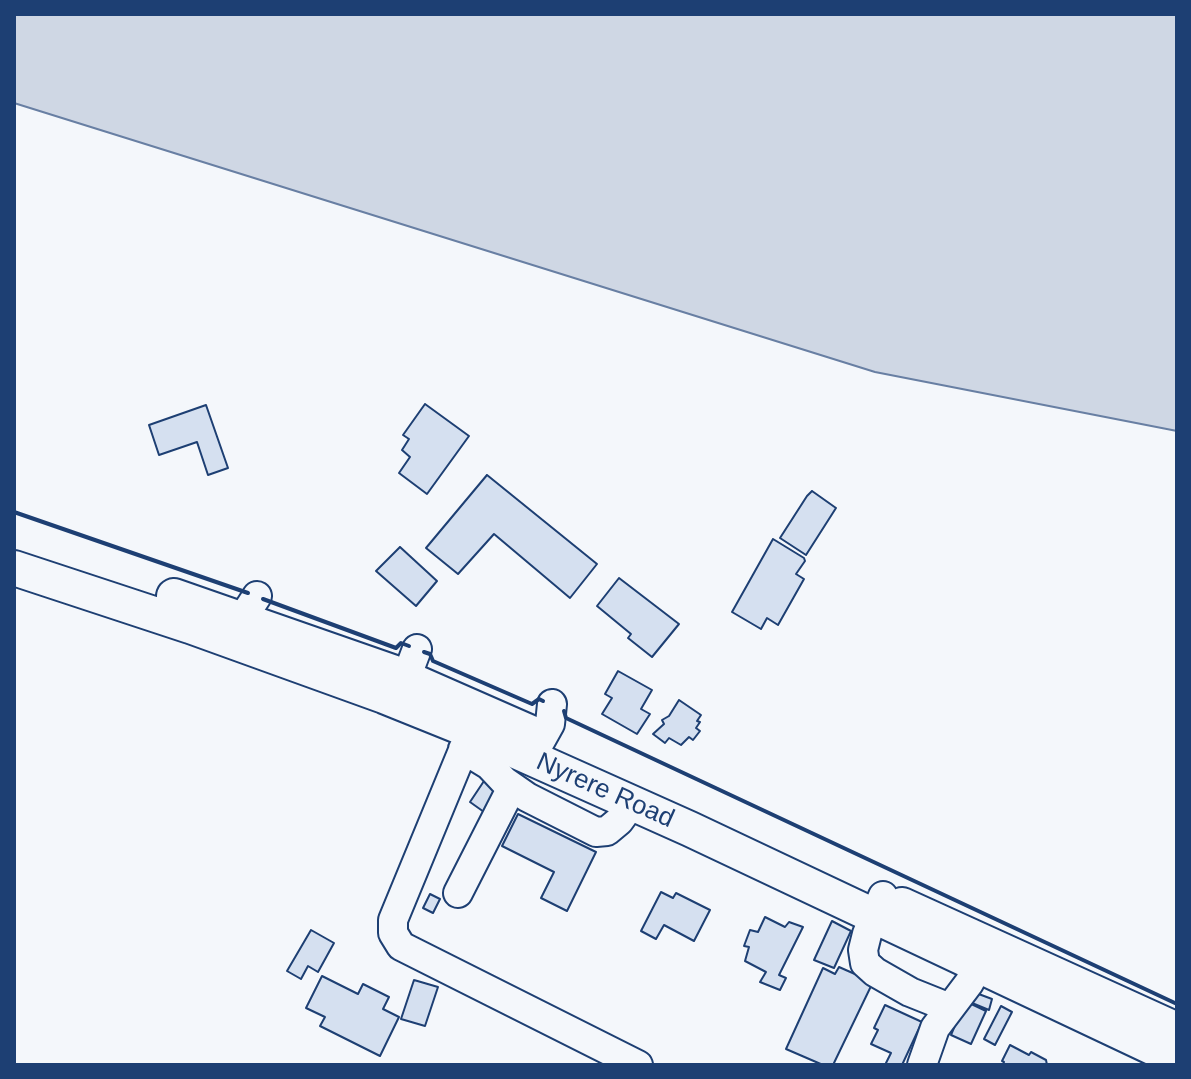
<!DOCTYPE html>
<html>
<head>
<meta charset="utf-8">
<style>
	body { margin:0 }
	#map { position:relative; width:1191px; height:1079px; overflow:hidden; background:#f4f7fb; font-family:Arial,sans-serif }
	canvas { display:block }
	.frame { position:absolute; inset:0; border:16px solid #1d3f73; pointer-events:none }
</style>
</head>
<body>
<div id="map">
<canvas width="1191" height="1079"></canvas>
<div class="frame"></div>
</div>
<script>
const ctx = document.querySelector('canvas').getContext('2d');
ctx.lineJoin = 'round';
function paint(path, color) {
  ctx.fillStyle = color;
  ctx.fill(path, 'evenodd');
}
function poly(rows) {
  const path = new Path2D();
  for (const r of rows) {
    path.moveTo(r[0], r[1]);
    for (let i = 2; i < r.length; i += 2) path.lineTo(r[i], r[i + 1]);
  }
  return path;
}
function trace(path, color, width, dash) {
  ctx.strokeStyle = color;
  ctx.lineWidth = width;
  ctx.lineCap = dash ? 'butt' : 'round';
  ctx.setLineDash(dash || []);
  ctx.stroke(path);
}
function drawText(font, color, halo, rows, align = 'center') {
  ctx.font = font + ' Arial,sans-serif';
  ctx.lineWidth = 6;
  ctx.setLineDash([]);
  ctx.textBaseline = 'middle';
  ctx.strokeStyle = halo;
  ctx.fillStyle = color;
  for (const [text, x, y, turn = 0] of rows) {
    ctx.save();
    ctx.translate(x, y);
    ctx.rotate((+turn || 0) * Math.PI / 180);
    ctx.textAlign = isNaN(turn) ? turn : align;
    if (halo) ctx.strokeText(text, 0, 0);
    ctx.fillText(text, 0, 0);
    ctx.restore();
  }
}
const water = poly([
	[14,14,1177,14,1177,431,875,372,14,103,14,14]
]);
paint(water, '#cfd7e4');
trace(water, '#687fa3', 2);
const building = poly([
	[425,404,469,436,427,494,399,473,410,457,402,450,409,439,403,435,425,404],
	[206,405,228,468,208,475,197,442,159,455,149,425,206,405],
	[487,475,597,564,570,598,494,534,458,574,426,548,487,475],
	[812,491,836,508,806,555,780,538,807,496,812,491],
	[773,539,804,558,805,561,796,574,804,579,778,625,767,618,761,629,732,612,773,539],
	[400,547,437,581,416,606,376,571,400,547],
	[619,578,679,624,652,657,628,638,631,634,597,606,619,578],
	[618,671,652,690,641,709,650,714,637,734,602,714,612,698,605,694,618,671],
	[679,700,701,715,697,721,700,722,696,728,700,731,693,740,689,737,681,745,669,738,665,743,653,734,664,724,662,720,669,716,679,700],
	[484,781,499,791,484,812,470,802,484,781],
	[518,814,596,852,567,911,541,898,554,872,502,846,518,814],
	[661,892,673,898,676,893,710,910,694,941,664,925,656,939,641,931,661,892],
	[430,894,440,899,433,913,423,908,430,894],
	[765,917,785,927,789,922,803,927,779,975,786,978,780,990,760,982,766,972,745,961,749,947,744,946,750,930,758,932,765,917],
	[832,921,851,931,834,968,814,960,832,921],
	[311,930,334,943,318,972,308,966,301,979,287,971,311,930],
	[839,967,873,982,833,1065,823,1065,786,1049,823,968,835,974,839,967],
	[322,976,358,994,363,984,389,997,383,1009,399,1017,380,1056,320,1026,325,1017,306,1008,322,976],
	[414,980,438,987,425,1026,401,1019,414,980],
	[976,993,992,999,989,1010,972,1003,976,993],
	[965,1001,986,1011,971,1044,951,1035,965,1001],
	[885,1005,922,1022,902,1065,885,1065,891,1053,871,1044,878,1030,874,1028,885,1005],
	[1001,1006,1012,1012,995,1045,984,1039,1001,1006],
	[1010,1045,1029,1055,1031,1052,1046,1060,1047,1065,1003,1065,1004,1062,1002,1061,1010,1045]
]);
paint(building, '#d5e0f0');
trace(building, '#1d3f73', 2);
const minor = poly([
	[242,619,257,596],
	[399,697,417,649],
	[471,731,393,920,393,933,401,946,638,1065],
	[463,749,489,765,504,781,527,797,596,832,607,831,619,821,632,803],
	[531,758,550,724,552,704],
	[458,893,512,787],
	[883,896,867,934,863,950,865,963,875,972,910,992,950,1008],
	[922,1065,935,1028,969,983,988,948]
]);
const major = poly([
	[14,568,190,626,384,696,471,731,690,829,1177,1059],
	[174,596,392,672,531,733],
	[902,905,1177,1030]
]);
trace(minor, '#1d3f73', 32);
trace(major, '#1d3f73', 38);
trace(minor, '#f4f7fb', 28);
trace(major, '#f4f7fb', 34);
trace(poly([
	[14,512,248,593],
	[263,599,396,648,401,643,409,646],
	[424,652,430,654,433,661,532,704,539,699,543,701],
	[564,711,566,718,1177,1004]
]), '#1d3f73', 4);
drawText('26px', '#1d3f73', '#f4f7fb', [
	["Nyrere Road",605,791,24]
]);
</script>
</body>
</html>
